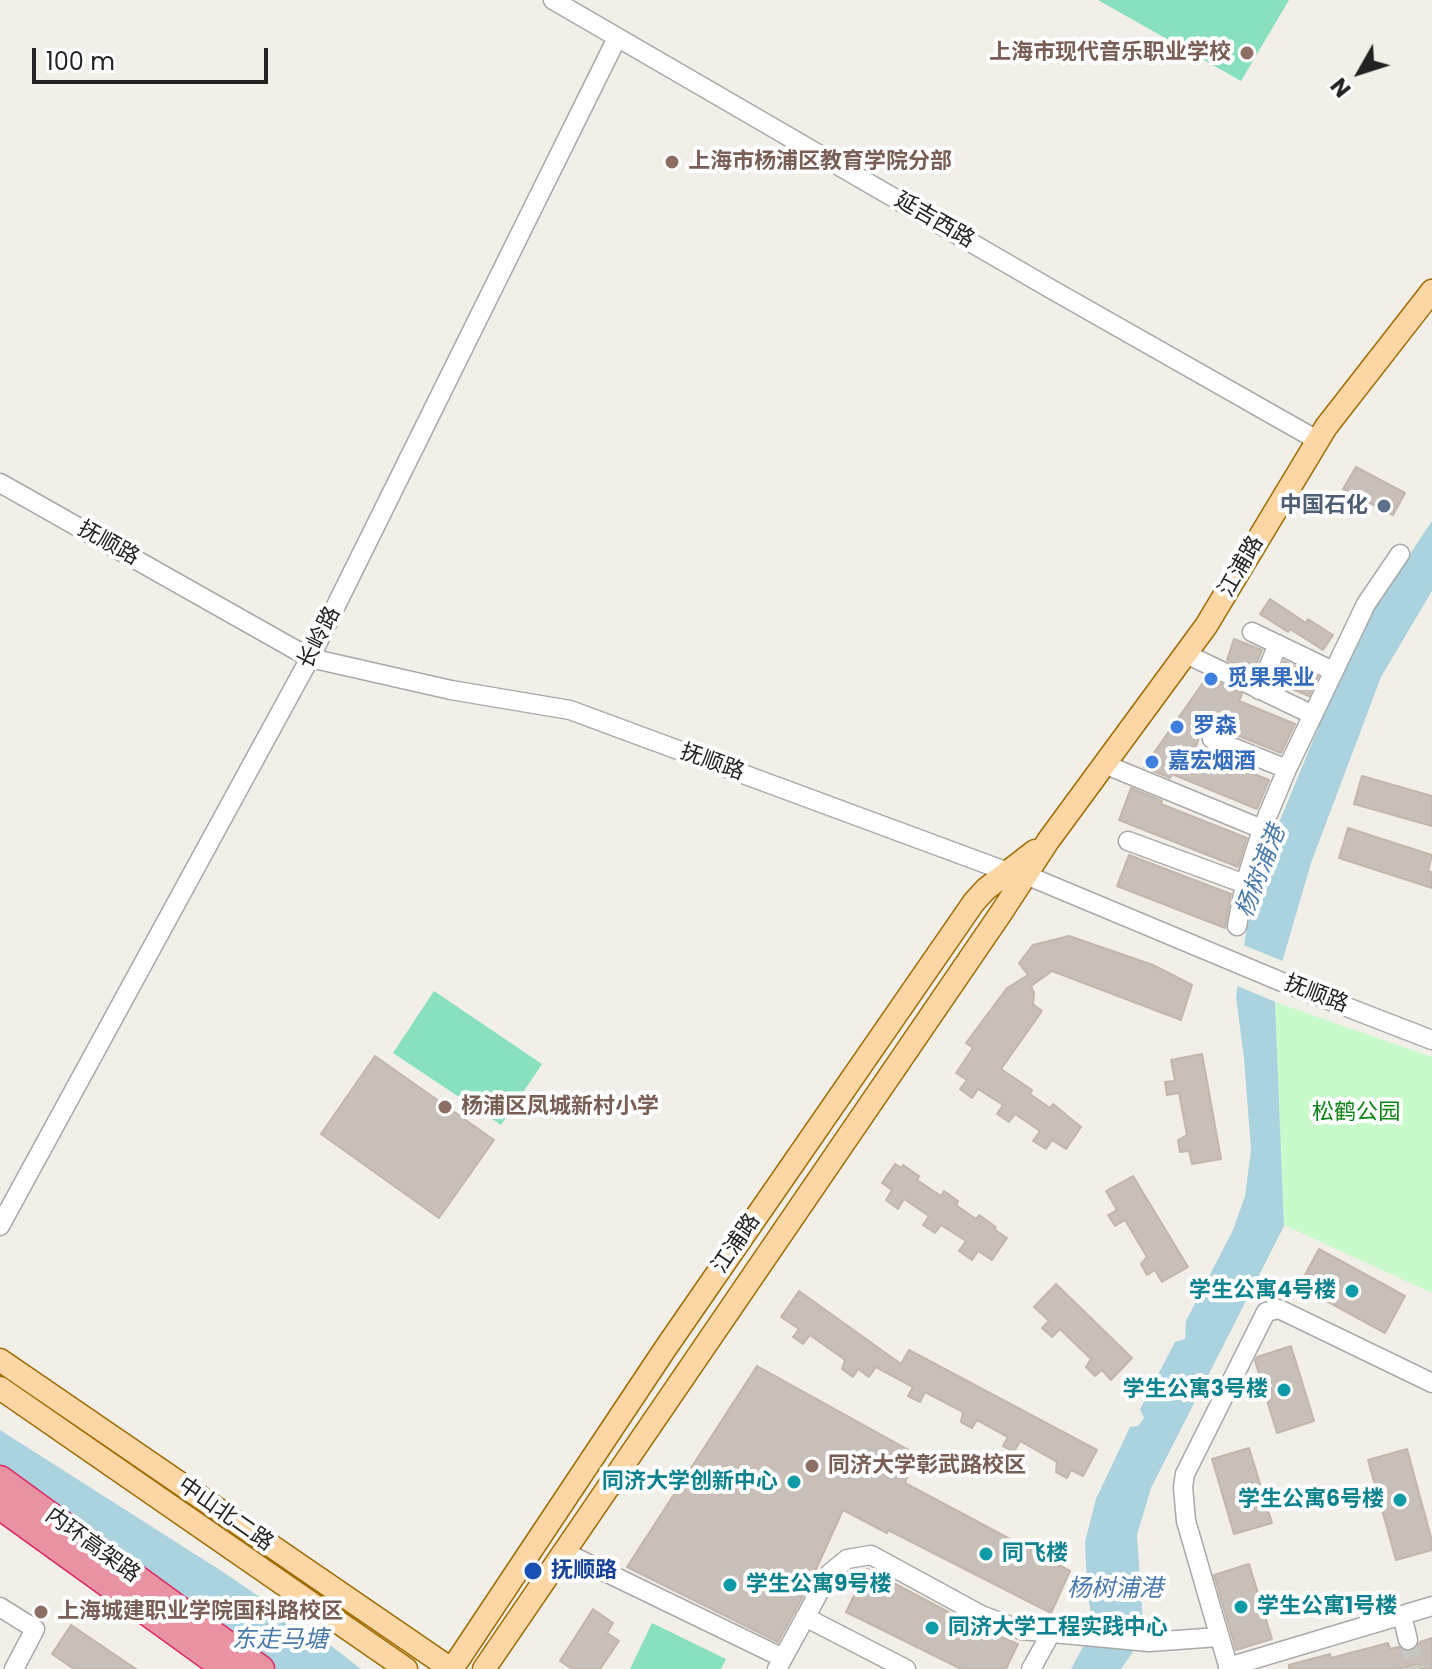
<!DOCTYPE html>
<html>
<head>
<meta charset="utf-8">
<style>
	body { margin:0 }
	#map { position:relative; width:1432px; height:1669px; overflow:hidden; background:#f2efe9; font-family:Poppins,sans-serif }
	canvas { display:block }
	.north { position:absolute; left:1320px; top:32px; width:80px; height:80px; -webkit-text-stroke:6px #fff; paint-order:stroke; rotate:231deg; font-size:22px; font-weight:700; line-height:32px; text-align:center; color:#222 }
	.north::after { content:''; display:block; margin:auto; width:28px; height:36px; background:#222; clip-path:polygon(50% 0,100% 100%,50% 72%,0 100%) }
	.scale { position:absolute; left:32px; top:48px; width:236px; height:36px; box-sizing:border-box; border:4px solid #222; border-top:0; padding-left:10px; font-size:24px; line-height:28px; white-space:nowrap; color:#222; -webkit-text-stroke:6px #fff; paint-order:stroke }
</style>
</head>
<body>
<div id="map">
<canvas width="1432" height="1669"></canvas>
<div class="north">N</div>
<div class="scale">100 m</div>
</div>
<script>
const ctx = document.querySelector('canvas').getContext('2d');
ctx.lineJoin = 'round';
function paint(path, color) {
  ctx.fillStyle = color;
  ctx.fill(path, 'evenodd');
}
function poly(rows) {
  const path = new Path2D();
  for (const r of rows) {
    path.moveTo(r[0], r[1]);
    for (let i = 2; i < r.length; i += 2) path.lineTo(r[i], r[i + 1]);
  }
  return path;
}
function trace(path, color, width, dash) {
  ctx.strokeStyle = color;
  ctx.lineWidth = width;
  ctx.lineCap = dash ? 'butt' : 'round';
  ctx.setLineDash(dash || []);
  ctx.stroke(path);
}
function drawText(font, color, halo, rows, align = 'center') {
  ctx.font = font + ' Poppins,"Noto Sans SC",sans-serif';
  ctx.lineWidth = 8;
  ctx.setLineDash([]);
  ctx.textBaseline = 'middle';
  ctx.strokeStyle = halo;
  ctx.fillStyle = color;
  for (const [text, x, y, turn = 0] of rows) {
    ctx.save();
    ctx.translate(x, y);
    ctx.rotate((+turn || 0) * Math.PI / 180);
    ctx.textAlign = isNaN(turn) ? turn : align;
    if (halo) ctx.strokeText(text, 0, 0);
    ctx.fillText(text, 0, 0);
    ctx.restore();
  }
}
paint(poly([
	[1275,1002,1432,1057,1432,1293,1284,1225]
]), '#c8facc');
paint(poly([
	[1098,0,1289,0,1241,81],
	[434,991,542,1064,501,1125,393,1053],
	[652,1623,726,1659,721,1669,630,1669]
]), '#88e0be');
paint(poly([
	[1432,521,1432,591,1381,677,1311,863,1283,959,1275,1002,1284,1226,1151,1488,1137,1535,1143,1623,1135,1649,1121,1669,1071,1669,1093,1628,1087,1588,1085,1542,1096,1499,1130,1427,1138,1426,1144,1418,1140,1409,1175,1342,1185,1339,1186,1321,1233,1230,1245,1196,1251,1150,1244,1058,1236,997,1248,920,1269,847,1342,670,1367,618],
	[0,1430,223,1572,330,1645,361,1669,277,1669,0,1475]
]), '#aad3df');
paint(poly([
	[1243,945,1285,962,1278,1003,1235,985]
]), '#f2efe9');
const building = poly([
	[1356,467,1405,493,1393,515,1343,489,1356,467],
	[1270,599,1306,623,1308,619,1333,635,1323,650,1290,629,1288,632,1260,614,1270,599],
	[1234,639,1262,650,1253,673,1227,660,1234,639],
	[1284,661,1318,677,1309,696,1275,682,1284,661],
	[1207,677,1242,694,1239,701,1295,724,1281,753,1204,722,1195,750,1269,780,1257,809,1172,774,1170,778,1144,767,1207,677],
	[1362,776,1432,796,1432,826,1354,804,1362,776],
	[1131,788,1162,801,1161,804,1247,838,1238,867,1119,820,1131,788],
	[1348,828,1432,855,1428,871,1432,872,1432,888,1339,858,1348,828],
	[1129,855,1231,894,1225,928,1117,886,1129,855],
	[1069,936,1153,965,1192,985,1181,1020,1052,971,1031,986,1034,993,1033,1004,1042,1011,1001,1069,1032,1090,1030,1094,1050,1108,1053,1104,1081,1127,1066,1149,1052,1140,1046,1149,1033,1141,1040,1131,1015,1114,1009,1122,997,1114,1003,1105,978,1089,972,1098,960,1089,967,1080,956,1073,973,1048,966,1043,1007,988,1028,975,1019,963,1033,945,1069,936],
	[1202,1054,1221,1159,1192,1164,1189,1151,1180,1152,1178,1140,1187,1135,1179,1093,1167,1095,1165,1082,1175,1081,1171,1060,1202,1054],
	[375,1056,494,1140,439,1218,321,1134,375,1056],
	[895,1164,902,1168,903,1165,919,1176,917,1180,941,1196,944,1191,958,1201,956,1205,976,1219,979,1215,996,1227,994,1229,1007,1238,992,1260,978,1251,972,1260,959,1251,966,1241,941,1225,935,1233,923,1225,929,1216,904,1199,898,1209,886,1200,892,1190,882,1183,895,1164],
	[1133,1176,1188,1267,1162,1282,1155,1270,1147,1275,1141,1264,1147,1257,1125,1220,1115,1226,1108,1215,1117,1210,1106,1191,1133,1176],
	[1319,1249,1405,1296,1385,1333,1299,1286,1319,1249],
	[1056,1284,1132,1358,1111,1380,1102,1370,1095,1376,1086,1367,1091,1359,1060,1329,1052,1337,1042,1328,1049,1321,1034,1307,1056,1284],
	[799,1291,901,1364,909,1350,1097,1450,1083,1476,1071,1470,1067,1478,1056,1472,1057,1462,1020,1441,1014,1452,1003,1446,1008,1437,977,1420,972,1428,961,1422,963,1412,925,1392,920,1402,908,1396,913,1387,876,1367,869,1377,858,1369,853,1377,842,1369,845,1360,810,1335,803,1344,793,1337,799,1329,781,1317,799,1291],
	[1291,1346,1314,1421,1277,1433,1255,1361,1257,1357,1291,1346],
	[757,1366,916,1454,905,1483,1070,1571,1051,1613,888,1530,887,1533,843,1510,807,1589,778,1642,627,1567,757,1366],
	[1249,1448,1272,1523,1234,1534,1212,1459,1249,1448],
	[1407,1449,1432,1541,1432,1550,1396,1560,1368,1460,1407,1449],
	[1249,1564,1272,1639,1236,1650,1214,1575,1249,1564],
	[867,1569,975,1626,1018,1644,1006,1669,961,1669,846,1612,867,1569],
	[593,1609,613,1623,607,1633,619,1641,600,1669,572,1669,560,1661,593,1609],
	[71,1625,136,1669,74,1669,52,1654,71,1625],
	[1432,1638,1432,1669,1420,1669,1418,1664,1398,1669,1289,1669,1289,1665,1330,1654,1331,1658,1388,1643,1390,1649,1398,1647,1410,1652,1417,1648,1420,1642,1432,1638]
]);
paint(building, '#c7bfb8');
trace(building, '#c4b6ab', 2);
trace(poly([
	[1408,1640,1415,1669]
]), '#c8c6c1', 18, [18, 9]);
const minor = poly([
	[553,0,1051,289,1317,440],
	[0,483,310,658,451,690,570,710,1008,872,1026,875,1282,982,1432,1040],
	[1252,632,1333,671],
	[1186,654,1313,715],
	[1259,690,1278,644],
	[1212,739,1287,769],
	[1104,764,1262,829],
	[1128,841,1245,884],
	[1237,926,1245,884,1262,829,1287,769,1366,604,1400,554],
	[0,1226,310,658,617,38],
	[564,1552,783,1658],
	[0,1607,35,1629,14,1669],
	[1402,1615,1408,1640],
	[805,1617,906,1669],
	[1228,1667,1432,1606],
	[777,1669,829,1574,847,1559,871,1555,981,1615,1021,1630,1149,1642,1219,1637],
	[1031,1669,1051,1633],
	[1229,1669,1186,1521,1183,1487,1185,1474,1266,1312,1279,1309,1432,1383]
]);
const major = poly([
	[0,1360,451,1669],
	[0,1388,406,1669],
	[452,1669,665,1349,974,902,986,889,1035,851],
	[484,1669,1001,913,1048,841,1206,626,1326,427,1432,291]
]);
const highway = poly([
	[0,1479,261,1669],
	[0,1506,226,1669]
]);
trace(minor, '#a9a9a9', 21);
trace(major, '#a06b00', 25);
trace(highway, '#dc2a67', 29);
trace(minor, '#fff', 18);
trace(major, '#fcd6a4', 22);
trace(highway, '#e892a2', 26);
for (const [x, y, r, color] of [
	[1247,53,8,"#8d6e63"],
	[672,162,8,"#8d6e63"],
	[1384,506,8,"#5c6f8a"],
	[1211,679,8,"#3f7fe0"],
	[1177,727,8,"#3f7fe0"],
	[1152,762,8,"#3f7fe0"],
	[445,1107,8,"#8d6e63"],
	[1352,1291,8,"#0f9aa8"],
	[1284,1390,8,"#0f9aa8"],
	[812,1466,8,"#8d6e63"],
	[794,1482,8,"#0f9aa8"],
	[1400,1500,8,"#0f9aa8"],
	[986,1554,8,"#0f9aa8"],
	[533,1571,10,"#1a4fb4"],
	[730,1585,8,"#0f9aa8"],
	[1241,1607,8,"#0f9aa8"],
	[41,1612,8,"#8d6e63"],
	[932,1628,8,"#0f9aa8"]
]) {
  const dot = new Path2D();
  dot.arc(x, y, r, 0, 2 * Math.PI);
  ctx.fillStyle = color;
  ctx.fill(dot);
  trace(dot, '#fff', 3);
}
drawText('bold 22px', '#785e54', '#fff', [
	["上海市现代音乐职业学校",1231,53,"right"],
	["上海市杨浦区教育学院分部",688,162],
	["杨浦区凤城新村小学",461,1107],
	["同济大学彰武路校区",828,1466],
	["上海城建职业学院国科路校区",57,1612]
], 'left');
drawText('22px', '#222', '#fff', [
	["延吉西路",934,221,30],
	["抚顺路",108,544,29],
	["江浦路",1242,567,-60],
	["长岭路",320,638,-63],
	["抚顺路",712,763,20],
	["抚顺路",1316,995,21],
	["江浦路",737,1244,-56],
	["中山北二路",225,1515,35],
	["内环高架路",92,1546,36]
]);
drawText('bold 22px', '#4e5e75', '#fff', [
	["中国石化",1368,506]
], 'right');
drawText('bold 22px', '#366cbe', '#fff', [
	["觅果果业",1227,679],
	["罗森",1193,727],
	["嘉宏烟酒",1168,762]
], 'left');
drawText('22px', '#0c8416', '#fff', [
	["松鹤公园",1356,1113]
]);
drawText('bold 22px', '#0d838f', '#fff', [
	["学生公寓4号楼",1336,1291],
	["学生公寓3号楼",1268,1390],
	["同济大学创新中心",778,1482],
	["学生公寓6号楼",1384,1500],
	["同飞楼",1002,1554,"left"],
	["学生公寓9号楼",746,1585,"left"],
	["学生公寓1号楼",1257,1607,"left"],
	["同济大学工程实践中心",948,1628,"left"]
], 'right');
drawText('bold 22px', '#164399', '#fff', [
	["抚顺路",551,1571]
], 'left');
drawText('italic 24px', '#4a7aab', '#fff', [
	["杨树浦港",1262,872,-69],
	["杨树浦港",1115,1590],
	["东走马塘",280,1641]
]);
</script>
</body>
</html>
